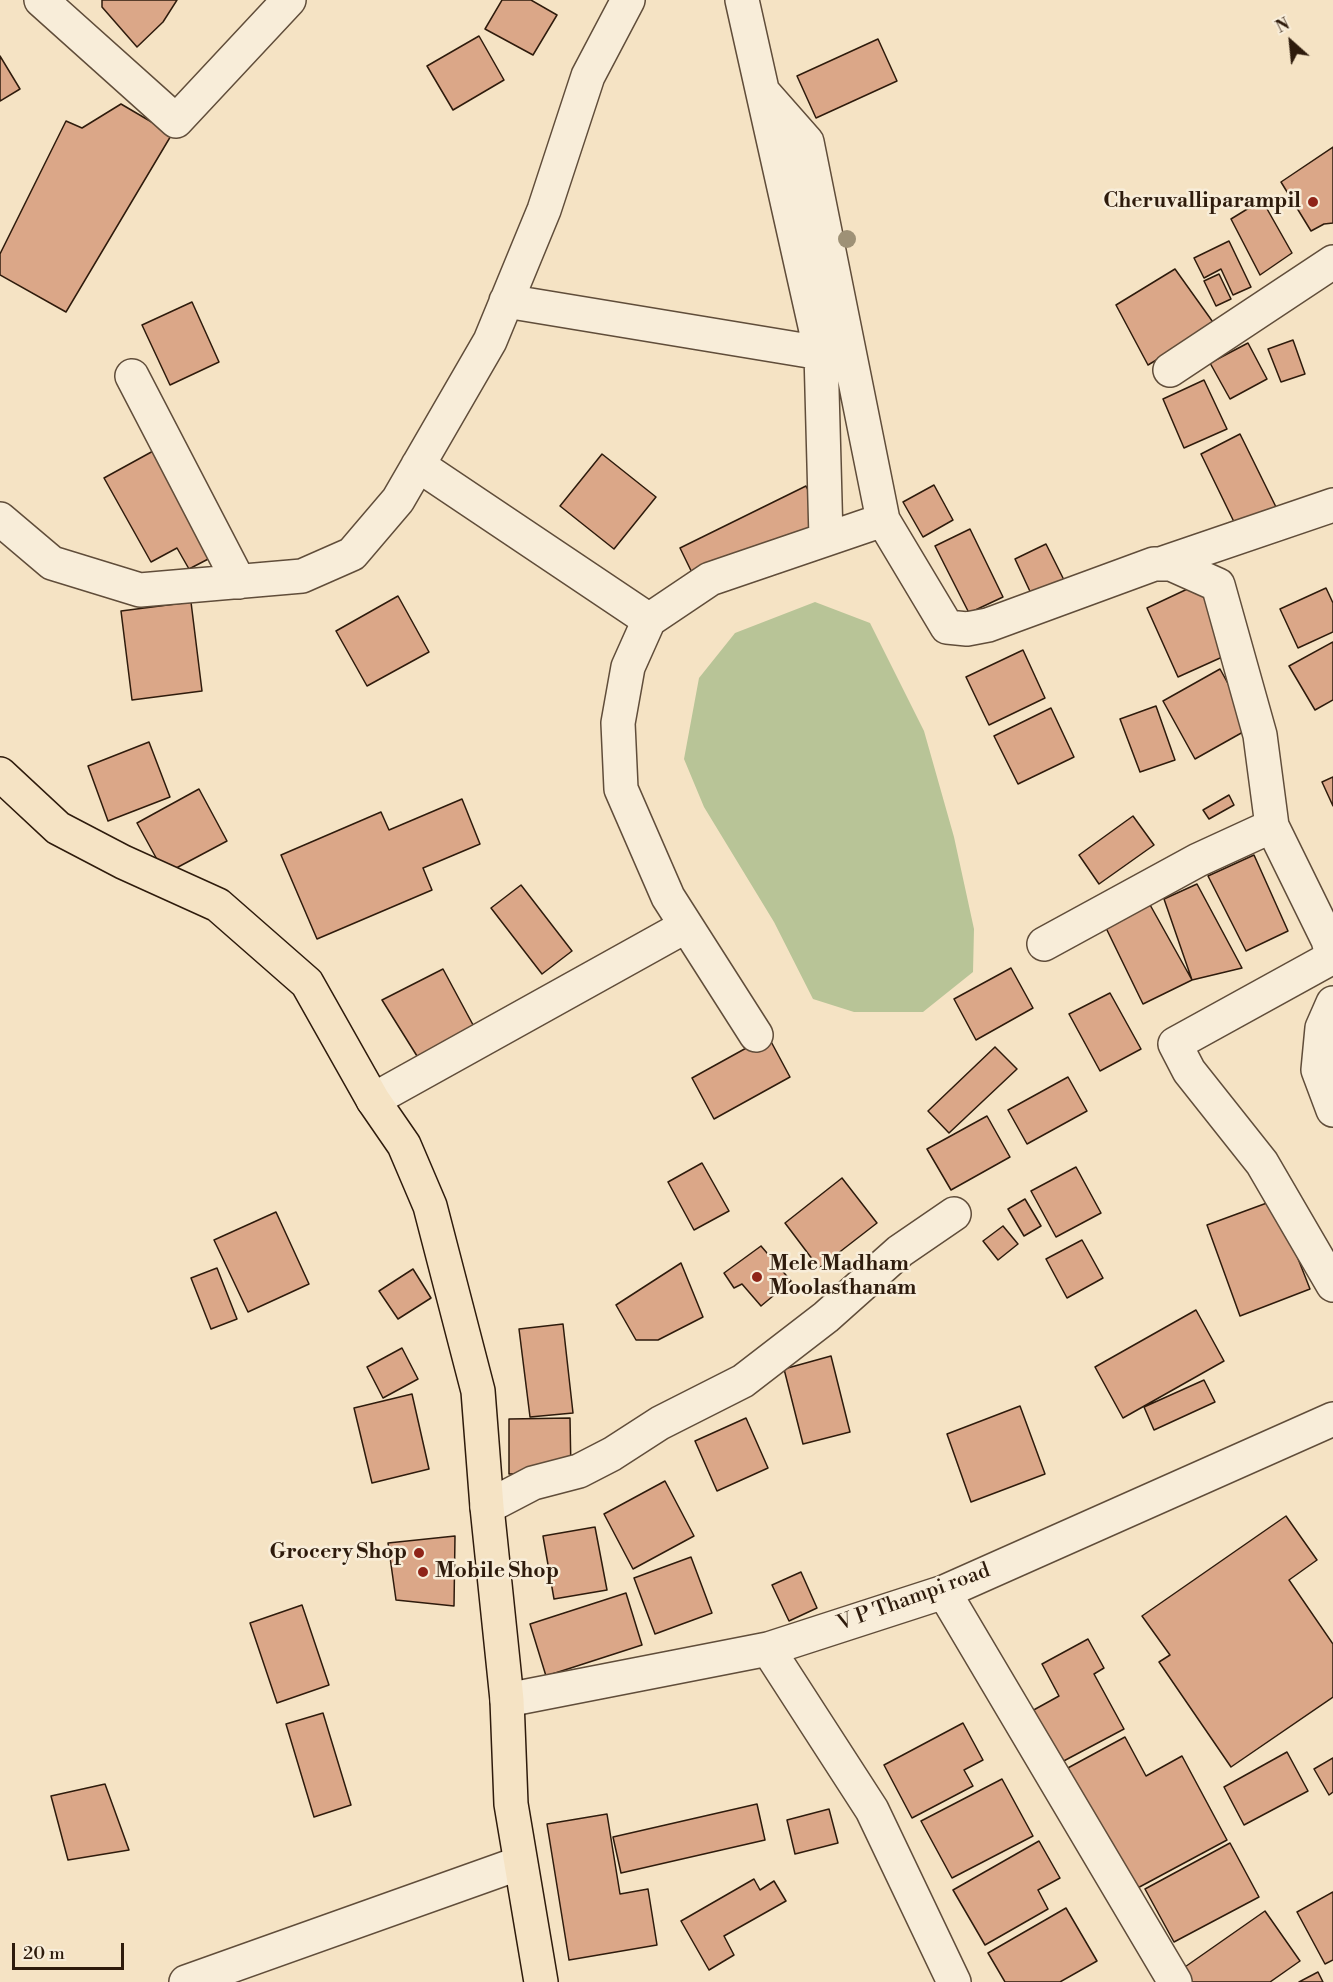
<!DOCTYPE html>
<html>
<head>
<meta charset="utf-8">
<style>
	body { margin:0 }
	#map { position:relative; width:1333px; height:1982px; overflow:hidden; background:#f5e3c4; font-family:"Libre Bodoni",serif }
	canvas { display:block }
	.north { position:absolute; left:1261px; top:12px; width:60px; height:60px; -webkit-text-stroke:4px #f8edd9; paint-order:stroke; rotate:333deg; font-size:16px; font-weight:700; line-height:24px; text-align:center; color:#2e1b0c }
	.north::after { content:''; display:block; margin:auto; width:21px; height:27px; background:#2e1b0c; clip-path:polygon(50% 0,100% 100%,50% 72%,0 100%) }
	.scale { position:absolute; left:12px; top:1943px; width:112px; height:27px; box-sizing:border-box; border:3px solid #2e1b0c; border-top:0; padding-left:8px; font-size:18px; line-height:21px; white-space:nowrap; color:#2e1b0c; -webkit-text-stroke:4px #f8edd9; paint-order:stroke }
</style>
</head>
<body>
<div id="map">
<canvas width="1333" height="1982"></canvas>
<div class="north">N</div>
<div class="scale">20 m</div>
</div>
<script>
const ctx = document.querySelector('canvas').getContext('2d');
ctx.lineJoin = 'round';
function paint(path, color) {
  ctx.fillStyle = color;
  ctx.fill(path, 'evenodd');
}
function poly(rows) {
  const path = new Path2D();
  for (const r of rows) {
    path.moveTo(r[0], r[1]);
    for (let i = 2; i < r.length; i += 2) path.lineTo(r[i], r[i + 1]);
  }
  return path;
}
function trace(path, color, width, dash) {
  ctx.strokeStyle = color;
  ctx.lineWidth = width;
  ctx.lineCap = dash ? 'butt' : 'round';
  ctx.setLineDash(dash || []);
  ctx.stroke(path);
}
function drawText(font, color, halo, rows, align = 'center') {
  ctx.font = font + ' "Libre Bodoni",serif';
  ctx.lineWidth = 5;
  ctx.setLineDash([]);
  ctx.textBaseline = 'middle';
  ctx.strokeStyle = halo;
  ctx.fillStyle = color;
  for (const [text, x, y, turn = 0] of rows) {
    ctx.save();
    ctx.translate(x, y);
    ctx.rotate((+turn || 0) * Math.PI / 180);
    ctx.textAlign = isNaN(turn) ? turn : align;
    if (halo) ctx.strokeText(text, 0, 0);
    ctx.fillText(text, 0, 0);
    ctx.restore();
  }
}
paint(poly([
	[815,602,870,623,924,731,954,837,974,929,973,972,923,1012,854,1012,813,999,774,922,704,807,684,759,699,678,735,633]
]), '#b8c497');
const building = poly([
	[102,0,177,0,163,22,137,47,102,7,102,0],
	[502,0,531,0,557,15,533,55,485,29,502,0],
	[479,36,504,80,453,110,427,66,479,36],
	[878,39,897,81,816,118,797,76,878,39],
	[0,56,20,89,0,101,0,56],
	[121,104,172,134,66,312,0,275,0,254,66,121,82,128,121,104],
	[1333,147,1333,223,1324,224,1311,231,1281,182,1333,147],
	[1262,200,1292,253,1260,275,1231,219,1262,200],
	[1229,241,1251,287,1233,295,1221,269,1204,278,1194,258,1229,241],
	[1175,269,1215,325,1148,365,1116,305,1175,269],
	[1219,274,1231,299,1216,306,1204,281,1219,274],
	[192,302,219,362,170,385,142,325,192,302],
	[1293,340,1305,374,1281,382,1268,349,1293,340],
	[1248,343,1267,379,1230,399,1210,363,1248,343],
	[1204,380,1227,429,1184,448,1163,399,1204,380],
	[1240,434,1276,507,1236,526,1201,454,1240,434],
	[155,450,214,556,189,569,177,548,151,562,104,478,155,450],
	[602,454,656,497,614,549,560,506,602,454],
	[934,485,953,520,923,537,903,502,934,485],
	[806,486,824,524,698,585,680,548,806,486],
	[970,529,1003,597,969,613,935,546,970,529],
	[1046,544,1066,584,1034,600,1015,559,1046,544],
	[1198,584,1229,654,1178,677,1147,608,1198,584],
	[1326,588,1333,603,1333,632,1298,648,1280,609,1326,588],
	[398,596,429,652,367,686,336,631,398,596],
	[191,602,202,691,132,700,121,611,191,602],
	[1333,642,1333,700,1315,710,1289,666,1333,642],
	[1023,650,1045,698,989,725,966,677,1023,650],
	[1220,669,1252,727,1195,759,1163,701,1220,669],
	[1156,706,1175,760,1140,772,1120,719,1156,706],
	[1051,708,1074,757,1018,784,994,736,1051,708],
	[149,742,170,797,108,821,88,766,149,742],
	[1333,777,1333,806,1322,782,1333,777],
	[199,789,227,841,165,874,137,823,199,789],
	[1229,795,1234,805,1209,819,1203,810,1229,795],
	[462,799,480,844,423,868,432,890,317,939,281,855,381,812,389,830,462,799],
	[1133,816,1154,845,1099,884,1079,855,1133,816],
	[1254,855,1288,931,1246,951,1208,876,1254,855],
	[1197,884,1242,968,1192,980,1164,899,1197,884],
	[521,885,572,951,542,974,491,908,521,885],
	[1149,903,1192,980,1143,1004,1106,928,1149,903],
	[1011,968,1033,1008,976,1040,954,999,1011,968],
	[443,969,479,1036,422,1064,382,1000,443,969],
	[1110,993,1141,1049,1100,1071,1069,1014,1110,993],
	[768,1036,790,1077,714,1119,692,1078,768,1036],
	[995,1047,1017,1069,949,1133,928,1111,995,1047],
	[1068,1077,1087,1111,1027,1144,1008,1110,1068,1077],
	[987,1116,1010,1157,951,1190,927,1149,987,1116],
	[702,1163,729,1211,694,1230,668,1182,702,1163],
	[1076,1167,1101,1213,1056,1237,1031,1191,1076,1167],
	[842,1178,877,1223,819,1268,785,1223,842,1178],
	[1025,1199,1041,1226,1024,1236,1008,1209,1025,1199],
	[1275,1200,1310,1289,1240,1316,1207,1225,1275,1200],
	[276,1212,309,1284,248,1312,214,1240,276,1212],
	[1003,1226,1018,1244,998,1260,983,1241,1003,1226],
	[1082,1240,1103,1278,1067,1298,1046,1259,1082,1240],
	[761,1246,791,1281,761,1306,742,1284,734,1288,724,1273,761,1246],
	[681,1263,703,1317,658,1340,636,1340,616,1305,681,1263],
	[217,1268,237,1319,211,1329,191,1278,217,1268],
	[413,1269,431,1298,398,1319,379,1291,413,1269],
	[1196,1310,1224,1361,1123,1418,1095,1367,1196,1310],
	[563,1324,573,1413,530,1417,519,1329,563,1324],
	[402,1348,418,1379,383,1398,367,1367,402,1348],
	[831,1356,850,1432,803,1444,784,1369,831,1356],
	[1204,1380,1215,1402,1154,1430,1144,1407,1204,1380],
	[412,1394,429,1469,372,1483,354,1408,412,1394],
	[1020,1406,1045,1474,971,1502,947,1434,1020,1406],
	[570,1418,571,1473,509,1474,509,1419,570,1418],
	[746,1418,768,1468,717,1491,695,1441,746,1418],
	[665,1481,694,1536,633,1569,604,1514,665,1481],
	[1286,1516,1317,1560,1289,1580,1333,1644,1333,1697,1231,1767,1159,1662,1170,1655,1142,1616,1286,1516],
	[595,1527,607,1590,554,1599,543,1536,595,1527],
	[455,1536,454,1606,396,1600,388,1543,455,1536],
	[691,1557,712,1613,655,1634,634,1578,691,1557],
	[801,1572,817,1608,789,1621,772,1585,801,1572],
	[626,1593,642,1645,546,1676,530,1624,626,1593],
	[302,1605,329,1685,277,1703,250,1623,302,1605],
	[1088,1639,1104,1668,1094,1674,1124,1729,1058,1764,1030,1712,1059,1696,1042,1664,1088,1639],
	[323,1713,351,1805,314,1817,286,1724,323,1713],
	[963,1723,983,1760,964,1770,973,1786,912,1818,884,1765,963,1723],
	[1125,1737,1146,1776,1182,1756,1227,1840,1132,1891,1066,1769,1125,1737],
	[1287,1752,1308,1791,1244,1825,1224,1787,1287,1752],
	[1333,1758,1333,1792,1329,1795,1314,1769,1333,1758],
	[1002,1779,1033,1836,952,1878,921,1821,1002,1779],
	[105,1784,129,1850,68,1860,51,1796,105,1784],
	[757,1804,765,1840,621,1873,613,1837,757,1804],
	[829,1809,838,1843,795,1854,787,1820,829,1809],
	[607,1814,620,1894,648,1889,657,1945,569,1960,547,1824,607,1814],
	[1039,1841,1060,1878,1038,1890,1048,1909,985,1945,953,1890,1039,1841],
	[1230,1843,1259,1897,1174,1942,1145,1889,1230,1843],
	[754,1879,760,1890,774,1881,786,1901,724,1936,734,1955,709,1970,681,1921,754,1879],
	[1333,1892,1333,1960,1325,1964,1297,1912,1333,1892],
	[1066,1908,1097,1961,1060,1982,1005,1982,988,1953,1066,1908],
	[1265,1911,1300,1961,1270,1982,1176,1982,1172,1976,1265,1911],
	[1318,1972,1323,1982,1299,1982,1318,1972]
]);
paint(building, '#dba788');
trace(building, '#2e1b0c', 1.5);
const minor = poly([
	[41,0,176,121,289,0],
	[742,0,821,353,826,538],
	[763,92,807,142,883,520,947,627,967,629,988,625,1154,564,1171,564,1218,585,1260,735,1272,826,1328,940,1333,959],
	[506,301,821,353],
	[1170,370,1333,262],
	[132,376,239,582],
	[418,465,649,620,710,579,883,520],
	[0,519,52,563,140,590,302,576,352,554,398,500,490,341,544,210,588,76,628,0],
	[1163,563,1333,505],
	[649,620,628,667,618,723,621,789,668,897,756,1035],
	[1044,944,1198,860,1272,826],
	[1333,957,1175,1044,1189,1071,1262,1163,1333,1285],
	[1333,1003,1322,1028,1318,1070,1333,1110],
	[373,1100,686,926],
	[487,1507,533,1483,579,1471,612,1454,660,1423,743,1381,826,1317,900,1251,954,1214],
	[944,1592,1175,1982],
	[768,1649,872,1810,954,1982],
	[507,1700,768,1649,944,1592,1333,1419],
	[186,1982,520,1863]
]);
const major = poly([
	[0,774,58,828,123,862,218,905,307,983,373,1100,404,1145,430,1206,478,1391,487,1507,507,1700,511,1804,541,1982]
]);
trace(minor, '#604d3a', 36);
trace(major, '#2e1b0c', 36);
trace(minor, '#f8edd9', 33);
trace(major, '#f5e3c4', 33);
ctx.fillStyle = '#9e9176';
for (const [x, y] of [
	[847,239]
]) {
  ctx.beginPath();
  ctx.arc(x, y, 9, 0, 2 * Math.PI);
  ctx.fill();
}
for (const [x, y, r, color] of [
	[1313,202,6,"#8f2418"],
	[757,1277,6,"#8f2418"],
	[419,1553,6,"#8f2418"],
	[423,1572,6,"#8f2418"]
]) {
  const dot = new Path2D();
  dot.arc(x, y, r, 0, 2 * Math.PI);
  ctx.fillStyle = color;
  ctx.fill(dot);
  trace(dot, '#f8edd9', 2);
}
drawText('bold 21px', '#2e1b0c', '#f8edd9', [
	["Cheruvalliparampil",1301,202],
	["Mele Madham",769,1265,"left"],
	["Moolasthanam",769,1289,"left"],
	["Grocery Shop",407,1553],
	["Mobile Shop",435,1572,"left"]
], 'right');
drawText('21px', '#2e1b0c', '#f8edd9', [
	["V P Thampi road",914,1598,-20]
]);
</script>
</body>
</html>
